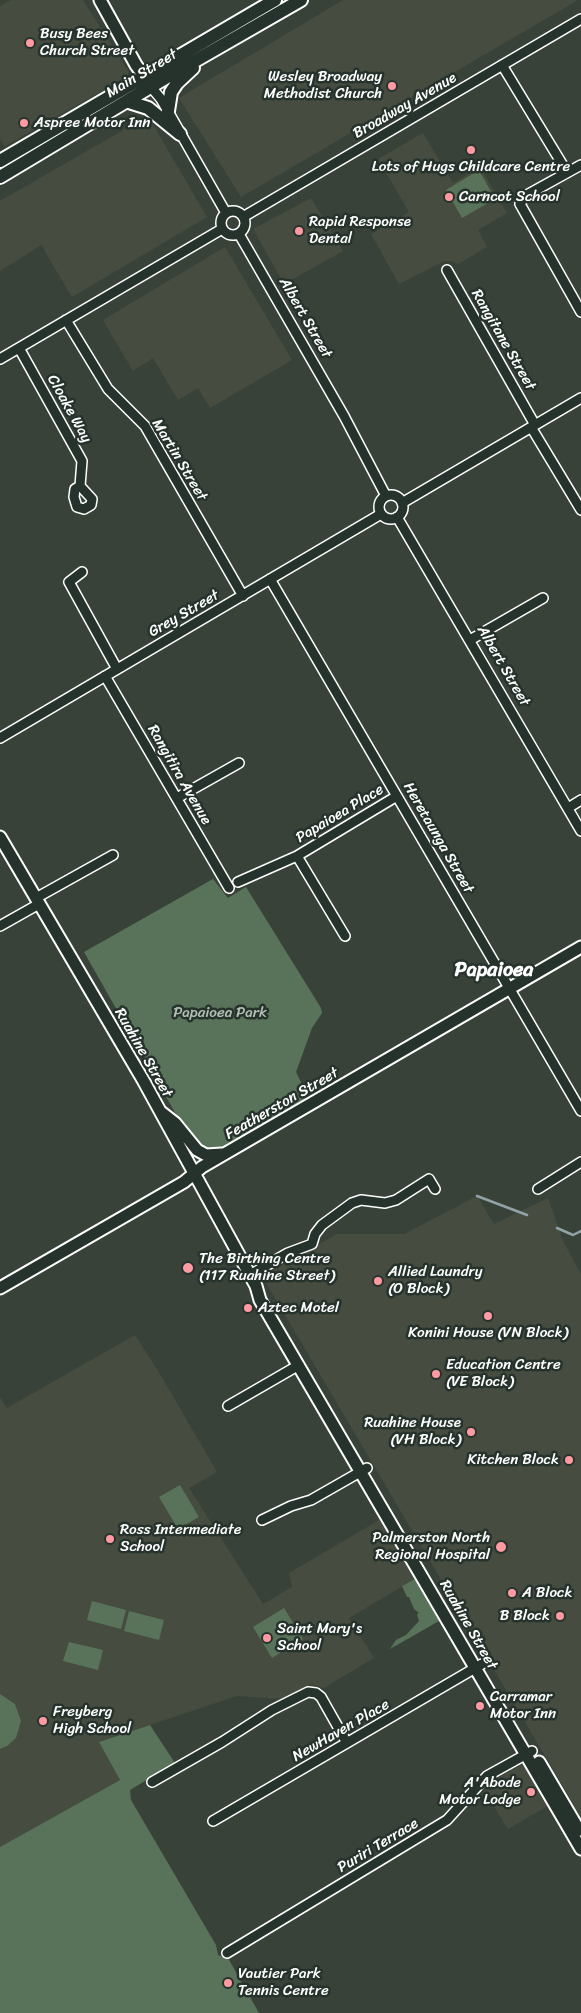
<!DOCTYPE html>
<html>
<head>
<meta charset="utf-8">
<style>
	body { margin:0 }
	canvas { display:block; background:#394238 }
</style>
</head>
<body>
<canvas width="581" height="2013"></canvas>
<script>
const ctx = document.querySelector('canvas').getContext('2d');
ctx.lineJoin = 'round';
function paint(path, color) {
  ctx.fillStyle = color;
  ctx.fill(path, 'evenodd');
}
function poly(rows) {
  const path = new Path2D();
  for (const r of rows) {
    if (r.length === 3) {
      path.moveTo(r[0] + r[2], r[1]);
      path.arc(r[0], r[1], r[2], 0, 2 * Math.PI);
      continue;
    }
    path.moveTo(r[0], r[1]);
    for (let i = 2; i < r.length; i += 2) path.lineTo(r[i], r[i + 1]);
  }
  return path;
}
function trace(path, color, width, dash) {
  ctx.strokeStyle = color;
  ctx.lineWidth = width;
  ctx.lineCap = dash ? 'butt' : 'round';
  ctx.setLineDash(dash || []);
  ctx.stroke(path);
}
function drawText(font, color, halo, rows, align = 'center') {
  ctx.font = font + ' Sriracha,sans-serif';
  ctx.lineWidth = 5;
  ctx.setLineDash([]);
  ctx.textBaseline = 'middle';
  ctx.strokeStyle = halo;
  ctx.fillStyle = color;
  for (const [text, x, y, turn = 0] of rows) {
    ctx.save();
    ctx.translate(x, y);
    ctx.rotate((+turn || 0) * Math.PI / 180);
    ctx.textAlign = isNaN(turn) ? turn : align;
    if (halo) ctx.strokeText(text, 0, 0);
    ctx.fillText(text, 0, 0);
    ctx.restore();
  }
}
paint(poly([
	[11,0,83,0,128,71,128,76,5,146,0,139,0,6],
	[343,0,578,0,241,197,179,98],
	[148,116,207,217,72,297,41,245,0,271,0,201],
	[423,133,453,183,480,167,507,213,478,230,487,247,458,264,452,261,444,261,399,284,371,234,409,212,378,159],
	[311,198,343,251,284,284,253,229],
	[225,247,292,360,210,408,198,388,178,400,153,358,133,371,103,320],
	[477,1196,494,1224,548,1198,563,1241,581,1274,581,1817,262,1276,337,1234,404,1234],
	[135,1335,160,1374,217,1472,189,1488,263,1604,292,1587,289,1573,381,1519,415,1579,349,1618,374,1658,324,1688,311,1684,286,1699,237,1696,99,1742,120,1780,0,1847,0,1397,7,1408],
	[526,1762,551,1804,508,1829,484,1791,496,1779]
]), '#464c3f');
paint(poly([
	[479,170,495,199,462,218,446,190],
	[213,879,228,898,246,887,321,1008,322,1013,312,1028,296,1072,309,1099,203,1162,84,952],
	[180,1485,199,1517,178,1529,159,1497],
	[415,1579,439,1621,390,1649,396,1640,406,1635,419,1621,417,1614,419,1613,414,1609,409,1597,407,1597,402,1586],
	[92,1601,126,1610,121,1629,87,1620],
	[284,1608,303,1639,272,1658,253,1627],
	[129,1611,164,1620,159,1640,124,1631],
	[69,1642,103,1650,98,1670,63,1661],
	[0,1694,15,1704,21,1721,16,1738,7,1746,0,1749],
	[150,1725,175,1763,130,1790,131,1800,216,1945,218,1955,228,1958,259,2013,0,2013,0,1847,120,1780,99,1742]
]), '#587359');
trace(poly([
	[477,1196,527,1215],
	[557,1228,573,1235,581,1231]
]), '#91a3a8', 2.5);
const minor = poly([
	[502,65,567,172],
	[151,87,161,99,226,213],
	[581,165,525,196,520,204,581,312],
	[233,223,12],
	[243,217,581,19],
	[239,234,344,416,386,496],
	[447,270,535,425],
	[66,320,108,389,145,426,243,596],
	[19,348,82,461,80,486,75,489,74,497,77,507,84,509,91,505,92,499,80,486],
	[0,359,222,229],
	[531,427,581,510],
	[391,507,12],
	[402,503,581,398],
	[397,517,581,831],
	[82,572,69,582,117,669],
	[270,579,581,1111],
	[470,640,543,598],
	[105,676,229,888],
	[0,738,381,514],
	[177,798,239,763],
	[568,808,581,800],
	[297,856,345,936],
	[238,882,297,856,397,796],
	[36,898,113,855],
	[0,926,39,904],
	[538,1189,581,1162],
	[250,1275,288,1253,312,1244,315,1234,322,1225,352,1203,361,1200,385,1203,396,1200,429,1179,435,1189],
	[228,1406,299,1365],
	[262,1520,291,1506,311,1500,367,1468],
	[152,1782,222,1742,272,1710,308,1692,316,1693,321,1697,347,1743],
	[213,1821,482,1664],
	[227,1953,447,1820,487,1776,532,1751]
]);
const major = poly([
	[100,0,136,65,149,83],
	[0,837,143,1080,256,1286,260,1300,581,1849],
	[161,1112,175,1123,197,1150,206,1155,222,1154],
	[0,1288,184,1182,202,1167,581,947],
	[539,1762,579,1830]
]);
const highway = poly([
	[129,102,148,108,180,134],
	[168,111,171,92,177,83,193,68],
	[0,161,275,0],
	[0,177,167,77,301,0]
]);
trace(minor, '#fff', 12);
trace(major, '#fff', 15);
trace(highway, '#fff', 16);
trace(minor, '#26332d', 9);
trace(major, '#26332d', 11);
trace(highway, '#26332d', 12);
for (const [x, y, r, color] of [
	[30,43,5,"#ff9aa2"],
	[392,86,5,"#ff9aa2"],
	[24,123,5,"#ff9aa2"],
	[471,150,5,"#ff9aa2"],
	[449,197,5,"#ff9aa2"],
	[299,231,5,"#ff9aa2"],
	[188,1268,6,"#ff9aa2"],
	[378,1281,5,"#ff9aa2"],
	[248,1308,5,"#ff9aa2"],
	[488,1316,5,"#ff9aa2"],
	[436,1374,5,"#ff9aa2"],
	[471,1432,5,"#ff9aa2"],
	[569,1460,5,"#ff9aa2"],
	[110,1539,5,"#ff9aa2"],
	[501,1547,6,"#ff9aa2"],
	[512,1593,5,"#ff9aa2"],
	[560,1616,5,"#ff9aa2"],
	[267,1638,5,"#ff9aa2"],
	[480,1706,5,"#ff9aa2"],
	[43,1721,5,"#ff9aa2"],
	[531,1792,5,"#ff9aa2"],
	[228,1983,5,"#ff9aa2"]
]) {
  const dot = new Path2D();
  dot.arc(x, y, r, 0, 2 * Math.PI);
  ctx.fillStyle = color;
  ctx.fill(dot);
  trace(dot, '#26332d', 2);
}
drawText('15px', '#fff', '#26332d', [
	["Busy Bees",40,34],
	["Church Street",40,51],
	["Wesley Broadway",382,77,"right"],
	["Methodist Church",382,94,"right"],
	["Aspree Motor Inn",34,123],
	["Lots of Hugs Childcare Centre",471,167,"center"],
	["Carncot School",459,197],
	["Rapid Response",309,222],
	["Dental",309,239],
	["The Birthing Centre",199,1259],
	["(117 Ruahine Street)",199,1276],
	["Allied Laundry",388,1272],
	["(O Block)",388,1289],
	["Aztec Motel",258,1308],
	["Konini House (VN Block)",488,1333,"center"],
	["Education Centre",446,1365],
	["(VE Block)",446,1382],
	["Ruahine House",461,1423,"right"],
	["(VH Block)",461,1440,"right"],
	["Kitchen Block",559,1460,"right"],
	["Ross Intermediate",120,1530],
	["School",120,1547],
	["Palmerston North",490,1538,"right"],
	["Regional Hospital",490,1555,"right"],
	["A Block",522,1593],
	["B Block",550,1616,"right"],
	["Saint Mary's",277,1629],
	["School",277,1646],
	["Carramar",490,1697],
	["Motor Inn",490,1714],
	["Freyberg",53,1712],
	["High School",53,1729],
	["A'Abode",521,1783,"right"],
	["Motor Lodge",521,1800,"right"],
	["Vautier Park",238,1974],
	["Tennis Centre",238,1991]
], 'left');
drawText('15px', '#fff', '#26332d', [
	["Main Street",142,74,-31],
	["Broadway Avenue",405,106,-30],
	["Albert Street",305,318,60],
	["Rangitane Street",503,340,60],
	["Cloake Way",69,409,61],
	["Martin Street",179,460,59],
	["Grey Street",184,614,-30],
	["Albert Street",503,666,60],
	["Rangitira Avenue",179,775,60],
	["Papaioea Place",340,814,-31],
	["Heretaunga Street",438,838,60],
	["Ruahine Street",143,1053,60],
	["Featherston Street",282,1104,-30],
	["Ruahine Street",468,1625,60],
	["NewHaven Place",341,1731,-30],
	["Puriri Terrace",378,1846,-31]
]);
drawText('15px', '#b4c0b4', '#26332d', [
	["Papaioea Park",220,1013]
]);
drawText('bold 20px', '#fff', '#26332d', [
	["Papaioea",494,971]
]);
</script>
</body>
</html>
